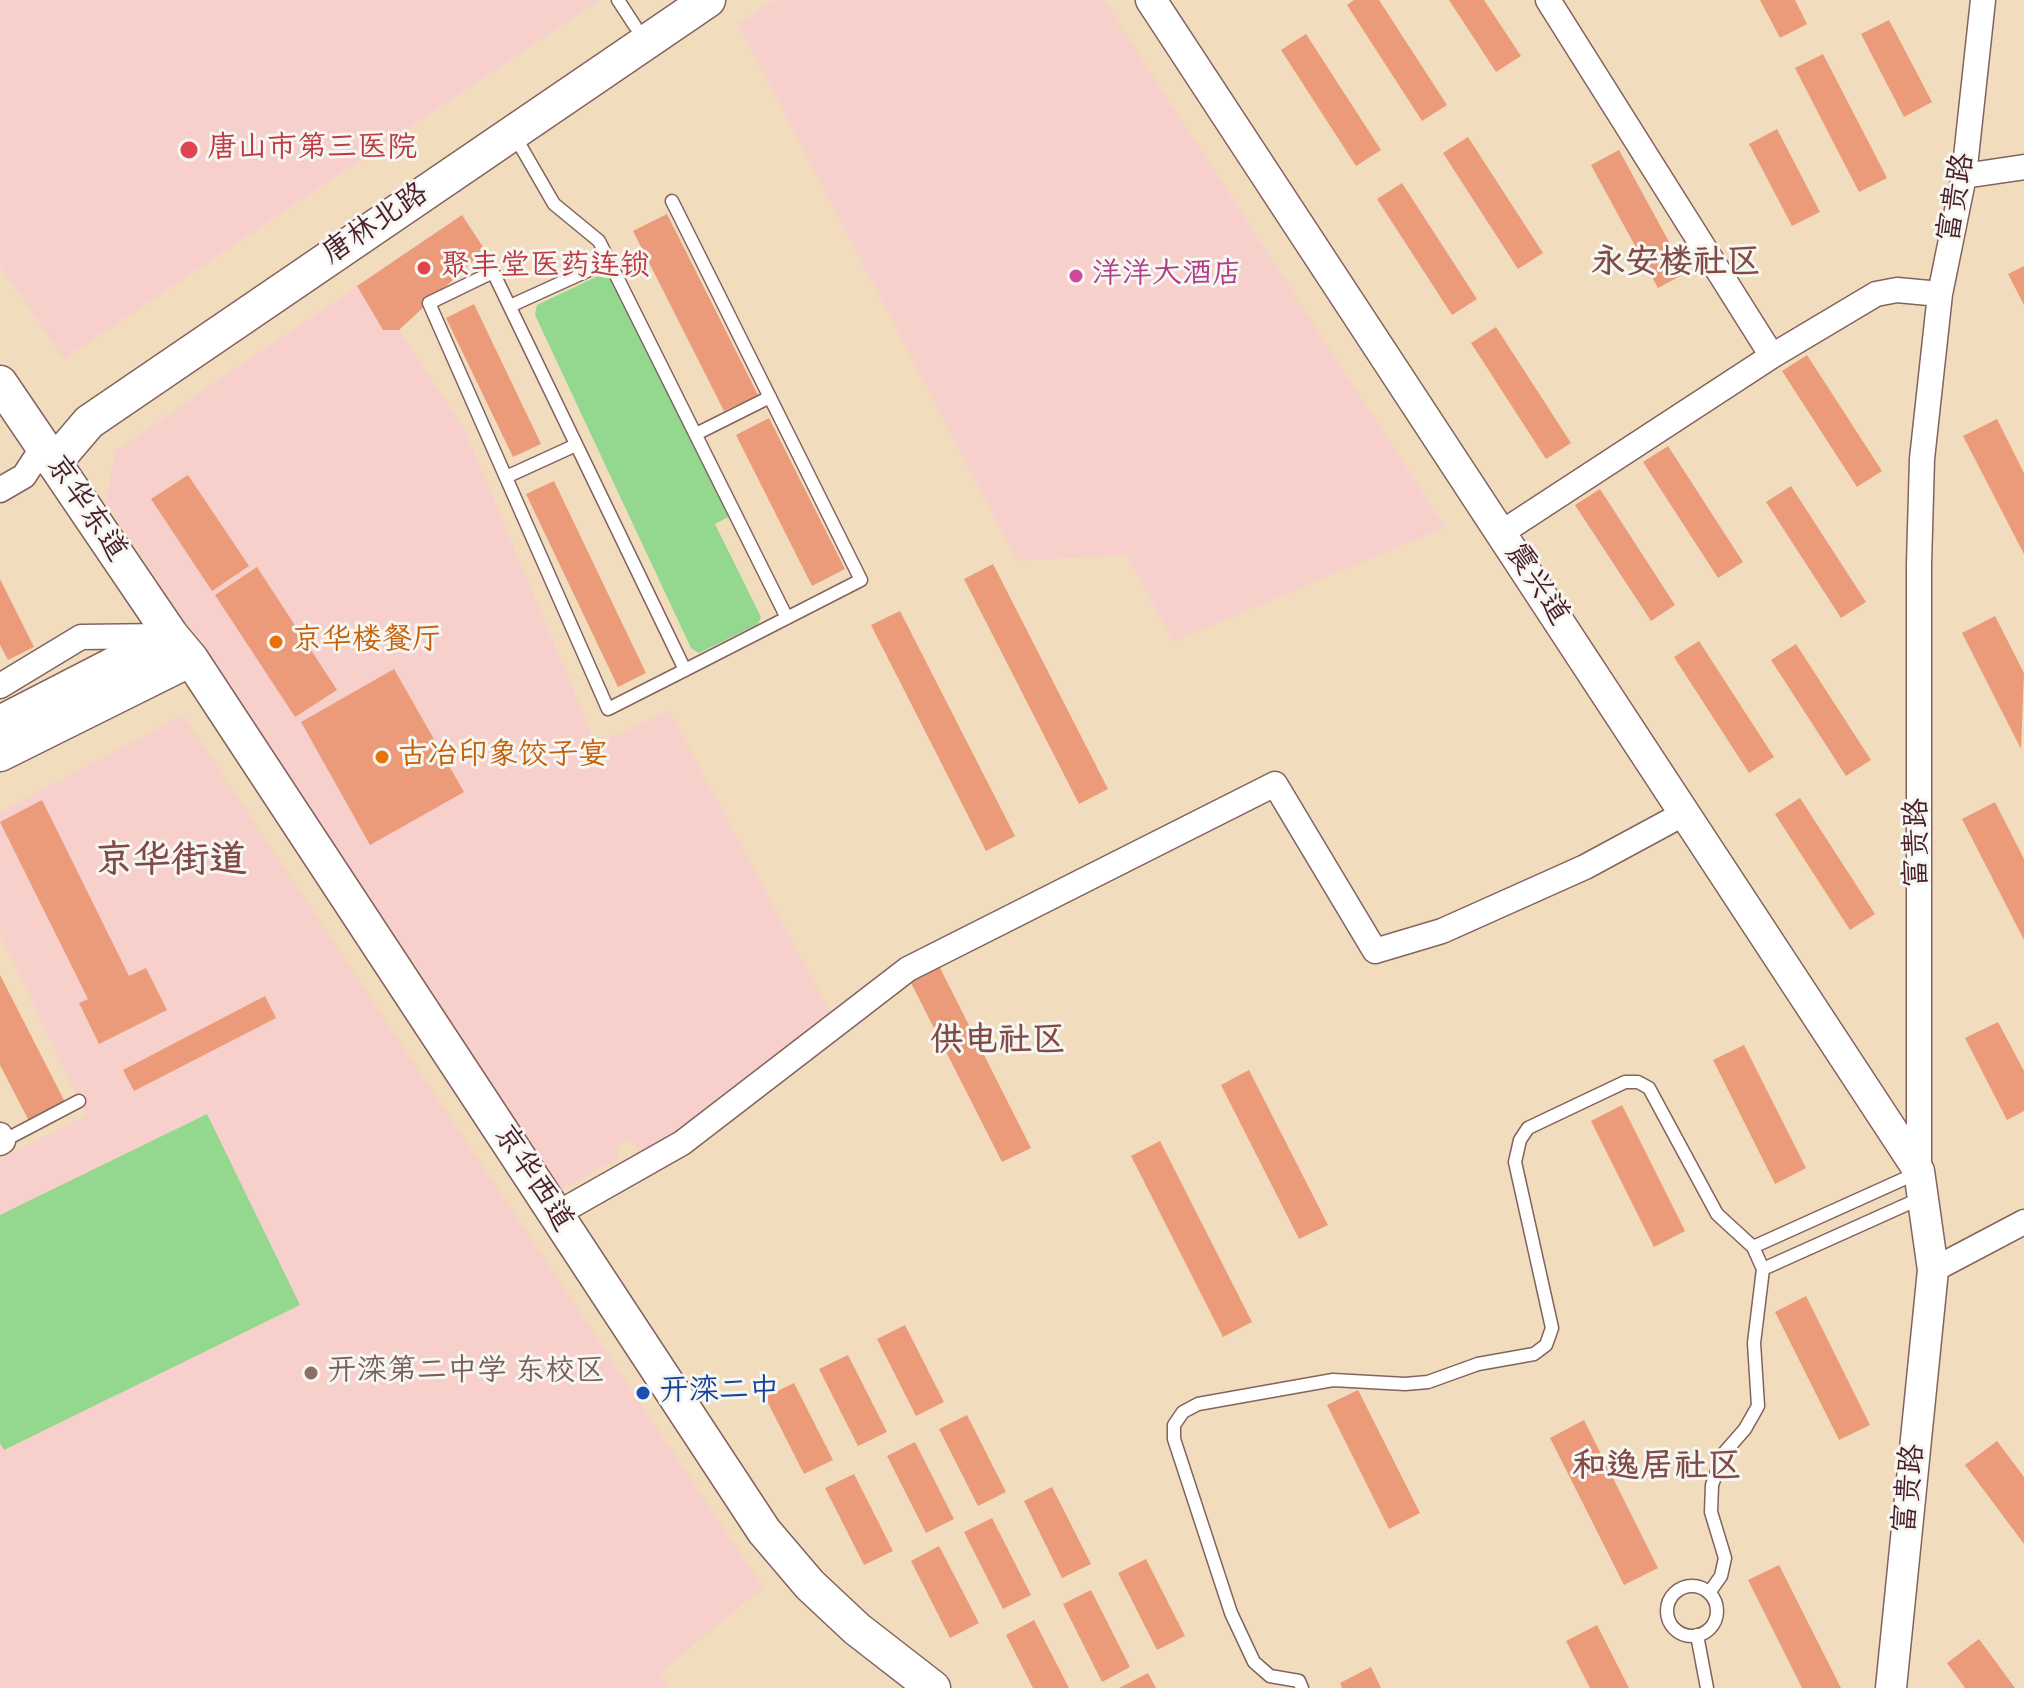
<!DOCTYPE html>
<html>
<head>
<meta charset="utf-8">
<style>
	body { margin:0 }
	canvas { display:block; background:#f1ddbd }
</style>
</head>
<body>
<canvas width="2024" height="1688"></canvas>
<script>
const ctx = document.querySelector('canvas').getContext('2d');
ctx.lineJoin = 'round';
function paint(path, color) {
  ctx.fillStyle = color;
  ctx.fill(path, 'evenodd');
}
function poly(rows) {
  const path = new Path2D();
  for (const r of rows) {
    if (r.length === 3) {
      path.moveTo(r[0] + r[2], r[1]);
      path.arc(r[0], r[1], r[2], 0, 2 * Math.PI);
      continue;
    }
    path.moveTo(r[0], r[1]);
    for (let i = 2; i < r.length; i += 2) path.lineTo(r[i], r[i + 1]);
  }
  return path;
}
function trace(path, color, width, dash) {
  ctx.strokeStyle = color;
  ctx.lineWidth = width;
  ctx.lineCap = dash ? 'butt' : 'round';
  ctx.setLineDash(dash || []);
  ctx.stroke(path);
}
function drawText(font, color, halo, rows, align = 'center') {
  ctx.font = font + ' Mynerve,"LXGW WenKai TC",sans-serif';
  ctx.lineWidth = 6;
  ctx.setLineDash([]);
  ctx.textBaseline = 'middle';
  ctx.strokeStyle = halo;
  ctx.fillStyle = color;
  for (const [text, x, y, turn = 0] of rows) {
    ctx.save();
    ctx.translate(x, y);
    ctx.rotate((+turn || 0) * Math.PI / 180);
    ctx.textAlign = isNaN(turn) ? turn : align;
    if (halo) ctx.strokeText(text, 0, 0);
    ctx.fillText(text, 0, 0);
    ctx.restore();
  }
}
paint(poly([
	[0,0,600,0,64,359,0,266],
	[774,0,1104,0,1445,527,1173,642,1127,555,1017,561,738,24],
	[357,286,383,330,399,330,466,432,596,744,669,710,830,1012,644,1159,631,1139,617,1147,619,1158,558,1192,106,502,115,451],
	[183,715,763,1587,661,1672,669,1688,0,1688,0,1159,86,1116,0,934,0,812]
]), '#f7d0cb');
paint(poly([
	[600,275,608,275,730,516,715,524,761,617,758,624,699,653,691,648,535,315,537,305],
	[207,1114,300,1305,4,1450,0,1443,0,1215]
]), '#94d78f');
paint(poly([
	[1354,0,1379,0,1447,105,1422,121,1347,5],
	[1449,0,1484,0,1521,56,1496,72],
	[1760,0,1795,0,1807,24,1780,38],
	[1889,20,1932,102,1904,117,1861,34],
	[1306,34,1381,150,1356,166,1281,50],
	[1823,54,1887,178,1859,192,1795,68],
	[1777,129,1820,212,1792,226,1749,144],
	[1468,137,1543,253,1518,269,1443,153],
	[1619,150,1686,273,1658,288,1591,165],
	[1402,183,1477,299,1452,315,1377,199],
	[667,214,758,395,724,411,633,231],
	[462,215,485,250,399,330,383,330,357,286],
	[2024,266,2024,305,2008,274],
	[474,304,541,444,513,457,446,318],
	[1496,327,1571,443,1546,459,1471,343],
	[1807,355,1882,471,1857,487,1782,371],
	[769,418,845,569,812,586,736,435],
	[1997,419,2024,473,2024,554,1963,436],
	[1668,446,1743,562,1718,578,1643,462],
	[188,475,249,566,212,591,151,499],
	[554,481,646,673,618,687,526,494],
	[1791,486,1866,602,1841,618,1766,502],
	[1600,489,1675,605,1651,621,1575,505],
	[993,564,1108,789,1079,804,964,579],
	[257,567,337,690,295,717,215,595],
	[0,579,34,647,8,660,0,645],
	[900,611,1015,836,986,851,871,625],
	[1995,616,2024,673,2021,749,1962,633],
	[1699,641,1774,757,1749,773,1674,657],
	[1796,644,1871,760,1846,776,1771,660],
	[394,669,464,792,370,845,301,722],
	[1800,798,1875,914,1850,930,1775,814],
	[42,800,129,976,146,968,167,1010,99,1044,79,1003,88,999,0,822],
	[1995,802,2024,859,2024,940,1962,819],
	[936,960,1031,1148,1002,1162,907,975],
	[0,975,65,1102,29,1121,0,1065],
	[265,996,276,1018,134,1091,123,1070],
	[1998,1022,2024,1071,2024,1111,2007,1120,1965,1038],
	[1744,1045,1806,1168,1775,1184,1713,1060],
	[1249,1070,1328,1225,1299,1239,1221,1085],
	[1622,1105,1685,1231,1654,1247,1591,1121],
	[1160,1141,1252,1322,1223,1337,1131,1156],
	[1806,1296,1870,1425,1839,1440,1775,1312],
	[905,1325,944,1402,916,1416,877,1339],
	[848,1355,887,1432,858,1446,819,1369],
	[794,1383,833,1460,804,1474,765,1397],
	[1358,1390,1420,1513,1389,1529,1327,1405],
	[967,1415,1006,1492,978,1506,939,1429],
	[1584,1420,1658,1568,1624,1585,1550,1438],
	[1997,1441,2024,1477,2024,1544,1965,1465],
	[915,1442,954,1519,926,1533,887,1456],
	[854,1474,893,1551,864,1565,825,1488],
	[1052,1487,1091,1564,1062,1578,1024,1501],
	[992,1518,1031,1595,1003,1609,964,1532],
	[939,1546,979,1623,950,1638,911,1561],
	[1146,1559,1185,1636,1157,1650,1118,1573],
	[1779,1565,1841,1688,1802,1688,1748,1580],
	[1091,1590,1130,1667,1102,1682,1063,1604],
	[1034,1620,1069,1688,1033,1688,1006,1635],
	[1597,1625,1629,1688,1590,1688,1566,1641],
	[1979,1639,2015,1688,1965,1688,1947,1663],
	[1371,1667,1381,1688,1342,1688,1340,1683],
	[1148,1673,1156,1688,1119,1688]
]), '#eb9b7a');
const service = poly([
	[618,0,635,26],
	[513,133,554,204,599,241,787,618],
	[672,201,861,580,685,670,608,709,429,303,493,272,685,670],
	[510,306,609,261],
	[696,434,770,397],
	[506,477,576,445],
	[3,1141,79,1101],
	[1753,1247,1917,1173],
	[1763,1269,1921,1198],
	[1692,1611,25],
	[1697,1635,1707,1688],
	[1302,1688,1299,1681,1270,1676,1254,1662,1231,1613,1174,1439,1174,1425,1183,1412,1198,1404,1333,1380,1405,1384,1428,1382,1478,1364,1534,1354,1546,1345,1552,1328,1515,1162,1520,1140,1528,1128,1625,1082,1638,1082,1649,1088,1717,1214,1753,1247,1763,1269,1754,1343,1758,1406,1745,1429,1724,1453,1712,1485,1711,1512,1725,1558,1721,1576,1709,1593]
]);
const minor = poly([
	[1548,0,1772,356],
	[1964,176,2024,167],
	[0,490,24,476,43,447],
	[1501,533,1772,356,1876,294,1897,290,1940,294],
	[0,686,81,637,164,636],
	[0,1135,3,1141,0,1143],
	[1919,1171,1919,564,1922,459,1940,294,1964,176,1983,0],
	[555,1215,682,1143,908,969,1275,784,1375,951,1442,931,1585,867,1685,813],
	[1933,1270,2024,1222]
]);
const tertiary = poly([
	[1151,0,1919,1171,1933,1270,1891,1688]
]);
const secondary = poly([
	[0,383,171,635,191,659,764,1531,810,1585,857,1629,933,1688],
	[54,463,89,422,708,0],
	[0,723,171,635],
	[0,754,191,659]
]);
trace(service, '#84625e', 15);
trace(minor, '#84625e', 27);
trace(tertiary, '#84625e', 33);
trace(secondary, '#84625e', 37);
trace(service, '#fff', 12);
trace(minor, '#fff', 24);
trace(tertiary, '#fff', 30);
trace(secondary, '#fff', 34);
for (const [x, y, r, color] of [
	[189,150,10,"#e0444e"],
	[424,268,8,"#e0444e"],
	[1076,276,8,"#d1479c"],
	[276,642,8,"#e8710a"],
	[382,757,8,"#e8710a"],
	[311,1373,8,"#8d6e63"],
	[643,1393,8,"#1a4fb4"]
]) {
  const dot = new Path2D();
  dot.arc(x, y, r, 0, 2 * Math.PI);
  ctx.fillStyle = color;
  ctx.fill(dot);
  trace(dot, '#f6f6f2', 3);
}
drawText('30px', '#be3a42', '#f6f6f2', [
	["唐山市第三医院",207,150],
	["聚丰堂医药连锁",440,268]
], 'left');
drawText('30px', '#4a1f2b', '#f6f6f2', [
	["富贵路",1958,198,-80],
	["唐林北路",376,225,-34],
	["京华东道",85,509,56],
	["震兴道",1536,585,57],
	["富贵路",1919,843,-90],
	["京华西道",532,1179,57],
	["富贵路",1911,1489,-84]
]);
drawText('30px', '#b23c85', '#f6f6f2', [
	["洋洋大酒店",1092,276]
], 'left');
drawText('30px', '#c56008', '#f6f6f2', [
	["京华楼餐厅",292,642],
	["古冶印象饺子宴",398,757]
], 'left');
drawText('30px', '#785e54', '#f6f6f2', [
	["开滦第二中学 东校区",327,1373]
], 'left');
drawText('30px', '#164399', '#f6f6f2', [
	["开滦二中",659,1393]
], 'left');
drawText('bold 34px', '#824a47', '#f6f6f2', [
	["永安楼社区",1676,265],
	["供电社区",998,1043],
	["和逸居社区",1657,1469]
]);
drawText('bold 38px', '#824a47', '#f6f6f2', [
	["京华街道",171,863]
]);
</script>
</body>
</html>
